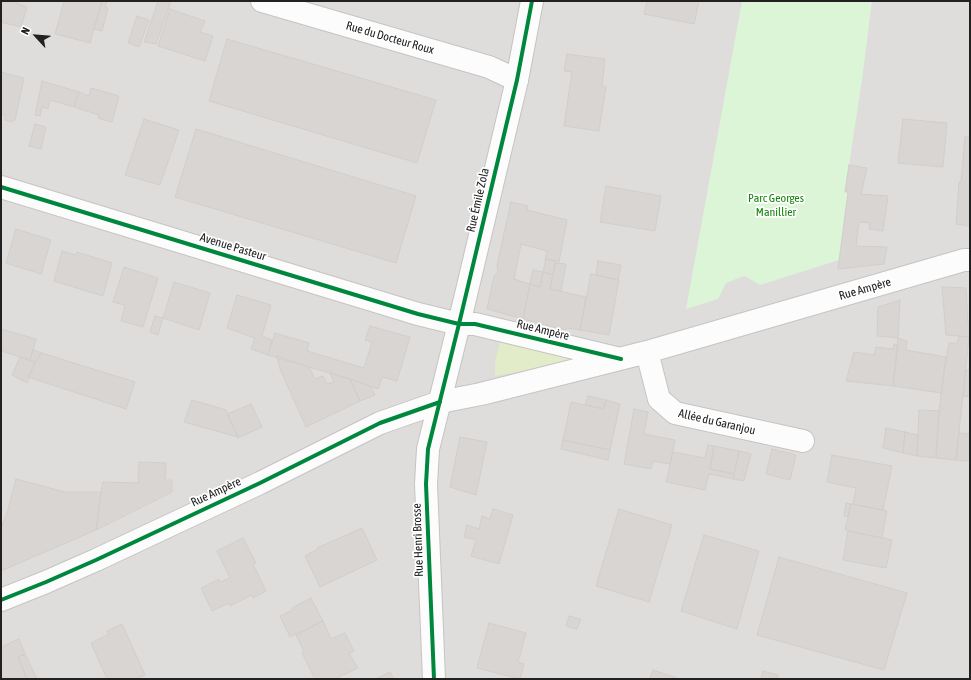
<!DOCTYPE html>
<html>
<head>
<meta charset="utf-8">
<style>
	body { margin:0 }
	#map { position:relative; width:971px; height:680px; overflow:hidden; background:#f0edea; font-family:"Asap Condensed",sans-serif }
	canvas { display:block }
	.frame { position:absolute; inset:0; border:2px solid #212121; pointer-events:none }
	.north { position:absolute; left:16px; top:16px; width:40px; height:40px; -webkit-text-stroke:3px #fff; paint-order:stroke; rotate:296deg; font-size:11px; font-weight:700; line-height:16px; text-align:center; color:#212121 }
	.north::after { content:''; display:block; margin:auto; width:14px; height:18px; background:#212121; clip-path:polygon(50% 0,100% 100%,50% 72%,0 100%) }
</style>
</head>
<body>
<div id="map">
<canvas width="971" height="680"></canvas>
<div class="frame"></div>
<div class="north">N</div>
</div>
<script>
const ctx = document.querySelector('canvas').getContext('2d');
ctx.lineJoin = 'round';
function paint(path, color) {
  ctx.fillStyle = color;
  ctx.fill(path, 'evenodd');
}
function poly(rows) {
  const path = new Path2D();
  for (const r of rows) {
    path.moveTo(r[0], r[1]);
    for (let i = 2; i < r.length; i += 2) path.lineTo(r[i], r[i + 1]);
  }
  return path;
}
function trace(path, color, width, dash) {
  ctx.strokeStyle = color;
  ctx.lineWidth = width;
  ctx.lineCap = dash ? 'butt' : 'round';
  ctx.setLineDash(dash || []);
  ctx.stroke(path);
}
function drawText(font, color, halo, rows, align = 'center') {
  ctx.font = font + ' "Asap Condensed",sans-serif';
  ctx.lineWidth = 3.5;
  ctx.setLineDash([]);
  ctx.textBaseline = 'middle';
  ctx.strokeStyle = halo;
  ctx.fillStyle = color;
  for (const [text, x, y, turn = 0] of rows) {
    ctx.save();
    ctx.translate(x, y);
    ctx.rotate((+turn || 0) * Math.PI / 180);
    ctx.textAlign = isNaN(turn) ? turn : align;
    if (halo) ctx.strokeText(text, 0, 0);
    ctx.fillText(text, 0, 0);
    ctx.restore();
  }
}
paint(poly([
	[1,1,970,1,970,679,1,679]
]), '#dfdddb');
paint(poly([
	[501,339,573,356,573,362,495,376,495,362]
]), '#e2ecc9');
paint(poly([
	[742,1,872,1,862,79,845,192,848,192,839,260,760,285,745,276,741,277,726,283,718,299,686,309]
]), '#dbf5d6');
const building = poly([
	[1,1,17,1,16,3,27,7,21,27,1,22,1,1],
	[64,1,102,1,90,43,55,34,64,1],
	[102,1,107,1,105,7,108,8,102,31,94,29,102,1],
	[158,1,171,1,156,44,144,42,158,1],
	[647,1,699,1,694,24,644,14,647,1],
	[170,9,205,21,200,32,213,36,205,61,158,46,170,9],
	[137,16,149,20,139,47,128,43,137,16],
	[227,39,436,100,417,163,209,101,227,39],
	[567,54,605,59,602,86,606,87,599,131,564,126,572,72,564,71,567,54],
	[1,72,24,78,15,120,11,122,5,120,5,115,1,115,1,72],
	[42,81,79,92,74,107,50,100,48,109,42,107,40,116,35,115,42,81],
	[91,88,119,96,112,122,98,118,99,115,74,107,79,92,89,96,91,88],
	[144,119,179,130,160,185,125,175,144,119],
	[903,119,947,123,943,167,898,163,903,119],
	[35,124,46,127,41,149,29,146,35,124],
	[196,129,416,196,396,263,175,197,196,129],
	[965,137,970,137,970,226,956,224,959,182,961,182,965,137],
	[849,165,867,168,861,194,888,196,883,231,869,229,870,223,859,222,856,246,887,247,884,264,838,269,848,192,845,192,849,165],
	[606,186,661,196,655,231,600,222,606,186],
	[511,202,528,206,527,210,567,220,559,262,546,259,545,261,547,251,521,244,514,279,530,284,523,319,487,309,494,276,498,272,497,265,511,202],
	[16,229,51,240,41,274,6,263,16,229],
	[62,251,76,255,77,252,112,263,103,296,54,281,62,251],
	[546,259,556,261,553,275,543,272,546,259],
	[598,261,621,265,618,280,596,275,598,261],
	[555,263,566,264,561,291,550,289,555,263],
	[124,267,158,278,143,327,121,321,125,305,113,302,124,267],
	[533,270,543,272,540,287,530,284,533,270],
	[543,272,553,275,550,289,586,297,580,330,566,328,565,330,523,319,530,284,540,287,543,272],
	[591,274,619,280,609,335,580,330,591,274],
	[174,282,210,293,199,330,163,318,174,282],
	[942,287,966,288,968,324,970,324,969,337,946,335,942,287],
	[237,295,271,305,262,336,272,340,268,355,251,349,255,338,227,328,237,295],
	[900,300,898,338,877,336,878,307,900,300],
	[155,316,163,318,158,335,150,332,155,316],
	[370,326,410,337,397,381,382,377,378,389,350,379,268,355,275,333,309,343,307,351,364,368,372,342,365,340,370,326],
	[1,329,36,339,30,360,1,351,1,329],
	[959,336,969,337,956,460,936,458,939,411,945,365,949,343,957,343,959,336],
	[898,338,907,341,906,350,946,357,941,393,893,386,898,338],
	[894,344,898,345,893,386,846,381,854,352,874,355,876,347,893,349,894,344],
	[33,350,42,353,35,362,30,360,33,350],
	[42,353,135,382,126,409,28,377,35,362,42,353],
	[277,356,309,367,315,379,323,376,327,384,334,382,330,373,350,379,360,401,306,427,280,369,277,356],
	[20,357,35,362,27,383,12,375,20,357],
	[966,370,970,370,970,397,963,396,966,370],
	[350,379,370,386,375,395,360,401,350,379],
	[588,396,606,400,604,409,585,405,588,396],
	[192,400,226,410,238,437,184,422,192,400],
	[606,400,620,404,610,450,563,440,571,402,604,409,606,400],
	[251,404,262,427,238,438,227,414,251,404],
	[634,409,648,412,644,434,675,440,670,464,653,461,651,469,624,464,634,409],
	[919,410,939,411,936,458,917,456,919,410],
	[886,428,905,432,903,453,883,448,886,428],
	[905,432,918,435,917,456,903,453,905,432],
	[959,433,970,434,970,461,956,460,959,433],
	[460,437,487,442,476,495,450,487,460,437],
	[563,440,610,450,608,460,561,449,563,440],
	[708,445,714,446,710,469,734,474,733,479,709,474,705,490,666,482,673,452,705,458,708,445],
	[714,446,739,451,734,474,710,469,714,446],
	[772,449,796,455,790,480,766,474,772,449],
	[739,451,751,454,744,481,733,479,739,451],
	[832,455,892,466,883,510,853,504,856,488,827,482,832,455],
	[139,462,166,463,165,480,172,480,172,492,96,530,101,492,103,482,138,483,139,462],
	[16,479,65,492,101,492,96,530,1,571,1,528,7,513,16,479],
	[846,503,851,504,848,517,844,516,846,503],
	[851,504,887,511,882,538,845,530,851,504],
	[493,509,513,515,499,564,471,556,476,540,464,537,467,525,479,529,482,516,490,519,493,509],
	[619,509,672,525,649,602,596,586,619,509],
	[362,528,377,560,320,587,305,556,318,549,317,548,362,528],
	[848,531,892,540,886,568,843,560,848,531],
	[704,535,759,551,737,629,681,611,704,535],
	[243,538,256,563,253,564,266,591,253,598,252,595,230,606,229,603,212,611,201,588,219,579,220,582,230,578,217,551,243,538],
	[779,557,907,593,884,670,757,635,779,557],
	[311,598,323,621,290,637,280,616,293,610,292,608,311,598],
	[569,616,581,619,577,629,566,626,569,616],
	[323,621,331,639,345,633,354,651,349,653,358,668,335,679,315,679,302,653,304,652,296,635,323,621],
	[489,623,526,633,518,662,524,664,520,679,477,668,489,623],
	[122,624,145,675,135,679,107,679,91,643,109,634,107,631,122,624],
	[19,639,25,654,18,657,27,679,1,679,1,647,19,639],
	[25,654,37,679,27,679,18,657,25,654],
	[653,670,680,679,650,679,653,670],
	[763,671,778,675,777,679,761,679,763,671],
	[390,672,394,679,376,679,390,672]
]);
paint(building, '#d8d5d3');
trace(building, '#d3cecb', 1);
const minor = poly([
	[262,1,489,67,517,80],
	[1,187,418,314,459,324,475,324,616,358],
	[647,352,659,399,675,413,803,441],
	[1,600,46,582,96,560,260,483,380,423,440,402,481,394,647,352,964,260,970,260]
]);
const tertiary = poly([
	[434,679,426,484,428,449,459,324,517,80,532,1]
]);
trace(minor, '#c5c4c2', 24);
trace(tertiary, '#c5c4c2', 24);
trace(minor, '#fdfcfc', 22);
trace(tertiary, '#fdfcfc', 22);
trace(poly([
	[1,187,418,314,459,324,475,324,621,359],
	[1,600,46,582,96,560,260,483,380,423,440,402],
	[434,679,426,484,428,449,459,324,517,80,532,1]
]), '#00873e', 4);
drawText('12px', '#212121', '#fff', [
	["Rue du Docteur Roux",390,38,16],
	["Rue Émile Zola",478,200,-77],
	["Avenue Pasteur",233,247,17],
	["Rue Ampère",865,289,-16],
	["Rue Ampère",543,330,14],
	["Allée du Garanjou",717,422,13],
	["Rue Ampère",216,492,-25],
	["Rue Henri Brosse",418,540,-92]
]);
drawText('12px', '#15840a', '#fff', [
	["Parc Georges",776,198],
	["Manillier",776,212]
]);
</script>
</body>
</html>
